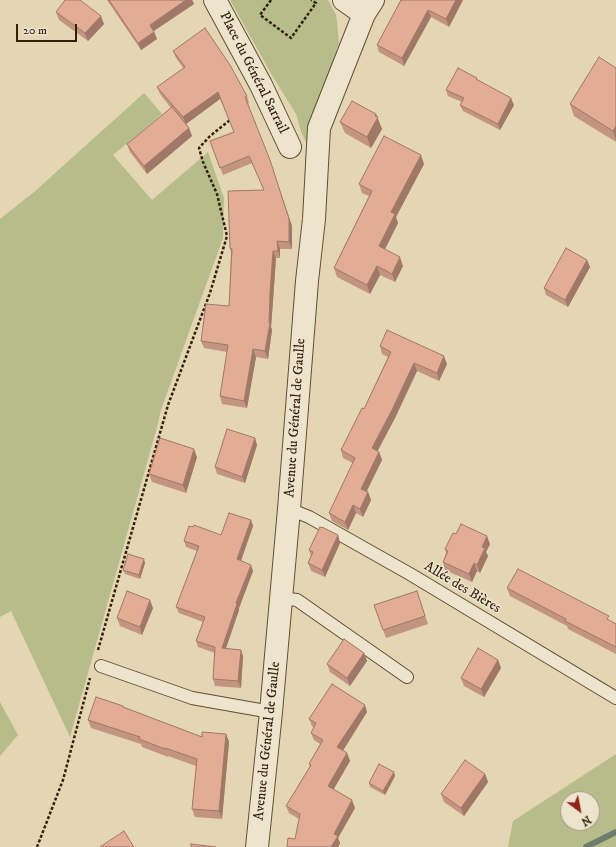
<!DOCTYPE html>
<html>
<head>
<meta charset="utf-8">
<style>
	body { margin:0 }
	#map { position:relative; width:616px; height:847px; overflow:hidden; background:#e4d6b3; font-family:"IM FELL DW Pica",serif }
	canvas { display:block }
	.north { position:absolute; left:560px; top:791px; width:40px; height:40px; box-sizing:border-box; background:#ede4ce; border:1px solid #a39681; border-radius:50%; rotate:148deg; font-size:11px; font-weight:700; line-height:16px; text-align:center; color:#35200d }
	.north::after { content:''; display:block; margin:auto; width:14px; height:18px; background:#8f2418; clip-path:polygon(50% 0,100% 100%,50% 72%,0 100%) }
	.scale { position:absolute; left:16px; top:24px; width:61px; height:18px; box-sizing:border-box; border:2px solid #35200d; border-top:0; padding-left:5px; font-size:12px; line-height:14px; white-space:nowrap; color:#35200d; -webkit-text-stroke:3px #ede4ce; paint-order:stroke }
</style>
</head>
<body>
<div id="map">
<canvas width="616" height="847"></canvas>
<div class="north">N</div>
<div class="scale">20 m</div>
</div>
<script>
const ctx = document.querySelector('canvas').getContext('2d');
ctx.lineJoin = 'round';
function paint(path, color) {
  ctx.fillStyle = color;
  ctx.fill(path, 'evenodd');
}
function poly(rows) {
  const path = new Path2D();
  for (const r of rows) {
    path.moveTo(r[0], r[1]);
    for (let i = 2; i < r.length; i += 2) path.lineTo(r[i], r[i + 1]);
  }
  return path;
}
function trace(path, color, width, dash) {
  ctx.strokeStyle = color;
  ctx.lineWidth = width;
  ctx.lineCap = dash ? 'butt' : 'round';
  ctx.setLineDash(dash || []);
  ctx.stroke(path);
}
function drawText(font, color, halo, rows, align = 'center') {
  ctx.font = font + ' "IM FELL DW Pica",serif';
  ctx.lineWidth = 3;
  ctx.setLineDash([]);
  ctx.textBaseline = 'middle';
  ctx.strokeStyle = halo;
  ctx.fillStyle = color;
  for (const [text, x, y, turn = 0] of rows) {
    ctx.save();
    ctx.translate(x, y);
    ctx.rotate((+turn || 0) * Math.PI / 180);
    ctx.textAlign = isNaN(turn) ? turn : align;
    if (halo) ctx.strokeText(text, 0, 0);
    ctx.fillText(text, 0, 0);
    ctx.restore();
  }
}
paint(poly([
	[230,0,328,0,331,5,336,15,337,22,339,43,313,122,310,150,301,132,296,114,273,77],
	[144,93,162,114,113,155,152,200,208,152,224,198,223,238,161,410,156,431,70,737,11,611,0,617,0,219,34,192],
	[0,702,18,735,0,756],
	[616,754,616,847,508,847,513,821],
	[568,799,592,799,592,823,568,823]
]), '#b7bd8a');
trace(poly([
	[586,847,616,832]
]), '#6f7c6e', 6);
const service = poly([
	[289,509,309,517,410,574,616,698],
	[281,598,297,600,407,677],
	[101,666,192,698,271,712]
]);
const minor = poly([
	[215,0,261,85,290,147],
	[257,847,271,712,289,509,307,281,314,219,319,128,364,14]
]);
const tertiary = poly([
	[344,0,364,14,373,0]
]);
trace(service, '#614e36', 14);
trace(minor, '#614e36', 24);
trace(tertiary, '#614e36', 24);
trace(poly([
	[271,0,260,15,291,38,316,3,311,0],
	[98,650,168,405,210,293,227,236,217,194,203,162,199,148,210,136,230,120],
	[37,847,63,780,90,678]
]), '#35200d', 2.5, [3, 2]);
trace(service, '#ede4ce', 12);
trace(minor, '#ede4ce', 22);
trace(tertiary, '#ede4ce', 22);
paint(poly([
	[107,0,192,0,194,4,154,31,157,39,141,50],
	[401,0,463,0,449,27,431,17,404,66,379,52,377,45],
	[56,12,104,24,88,41,59,20],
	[173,51,247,96,249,103,248,104,272,167,292,226,292,249,280,249,280,258,276,258,273,301,271,327,272,330,268,359,256,357,247,408,222,404,220,396,227,352,204,348,201,341,229,306,231,253,230,248,264,190,252,163,223,175,210,141,234,132,220,99,186,124,189,128,192,136,147,174,130,152,127,144,171,108,160,94,157,87,184,69,176,58],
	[616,68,616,142,574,116,570,104],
	[478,80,514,105,500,130,463,111,460,105,462,102,448,96,446,90],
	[376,114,382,129,371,148,345,133,340,122],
	[424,164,396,217,398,223,385,249,403,266,395,282,380,275,370,294,337,277,334,268,369,196,362,193,359,184],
	[587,260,590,267,568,307,546,295,544,288],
	[380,346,447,364,439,381,417,371,395,418,377,451,379,452,382,460,367,491,368,492,371,500,363,517,356,513,348,530,332,521,329,513,353,463,343,458,341,450,364,409,388,357,382,354],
	[255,438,257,445,245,483,217,474,215,467],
	[197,457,186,493,152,482,149,474],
	[251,520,253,526,241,561,253,571,239,608,239,610,226,648,243,656,241,688,215,686,213,679,215,653,198,647,196,641,203,622,179,613,176,607,197,551,186,547,184,541,193,527,221,535],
	[456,534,490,544,486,552,488,556,480,573,477,571,472,582,445,570,443,562,446,553,445,549],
	[338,535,340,543,325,577,311,571,308,563,311,556,309,550],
	[145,563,140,579,125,574,123,570],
	[507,588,610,621,616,624,616,654,568,629,567,626,510,596],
	[417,591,428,624,386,638,374,605],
	[153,608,142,635,120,626,117,618],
	[364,653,367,661,350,686,330,672,327,664],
	[498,660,501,668,484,697,464,686,461,678],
	[123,706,124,708,202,737,226,734,229,742,222,819,195,817,192,809,196,766,168,756,168,757,142,747,141,744,91,728,88,720],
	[367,712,343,751,347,753,350,761,333,789,355,808,338,838,340,843,338,847,287,847,295,839,299,819,289,813,286,806,310,766,309,764,320,744,314,740,311,733,314,728,312,726,309,719],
	[485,774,488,782,464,816,444,802,441,794],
	[395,776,385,795,370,787,369,783]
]), '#c39480');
paint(poly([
	[186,0,192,0,194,4,152,32,150,25],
	[456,0,463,0,449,27,446,19],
	[428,10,431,17,404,66,402,58],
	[101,16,104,24,88,41,85,33],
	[154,32,157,39,141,50,138,43],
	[218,92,220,99,186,124,183,117],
	[511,98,514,105,500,130,498,124],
	[376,114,382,129,371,148,367,137],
	[616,126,616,140,613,131],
	[189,128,192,136,147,174,144,166],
	[421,155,424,164,396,217,398,223,382,255,379,246,391,212],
	[272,167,292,226,292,249,289,242],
	[277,241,280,249,280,258,278,251],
	[273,251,276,258,273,301,271,327,272,330,268,359,265,351,269,323,270,293],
	[400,257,403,266,395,282,392,274],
	[587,260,590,267,568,307,565,300],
	[377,266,380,275,370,294,367,285],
	[253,349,256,357,247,408,244,401],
	[444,356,447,364,439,381,437,373],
	[414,363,417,371,395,418,392,410],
	[392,410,395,418,375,456,372,448],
	[255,438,257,445,245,483,242,477],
	[194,449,197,457,186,493,183,485],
	[379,452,382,460,364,496,361,489],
	[368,492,371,500,363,517,360,509],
	[353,505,356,513,348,530,345,522],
	[251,520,253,526,239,566,237,559],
	[338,535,340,543,325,577,322,570],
	[487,536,490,544,486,552,488,556,480,573,477,565,482,547],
	[144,559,145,563,140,579,139,575],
	[474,563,477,571,472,582,469,574],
	[251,565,253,571,239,608,239,610,224,654,222,648,236,603],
	[150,600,153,608,142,635,140,627],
	[241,650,243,656,241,688,238,681],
	[364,653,367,661,350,686,347,678],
	[498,660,501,668,484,697,481,689],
	[365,705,367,712,340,755,337,747],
	[226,734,229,742,222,819,219,811],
	[347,753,350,761,331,794,328,786],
	[394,772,395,776,385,795,383,791],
	[485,774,488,782,464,816,461,808],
	[352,800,355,808,338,838,340,843,338,847,331,847,334,834]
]), '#9f7868');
const building = poly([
	[65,0,80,0,101,16,85,33,56,12,65,0],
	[109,0,186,0,150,25,154,32,138,43,109,0],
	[401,0,456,0,446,19,428,10,402,58,377,45,401,0],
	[205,28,230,65,247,96,245,97,270,160,289,219,289,242,277,241,278,251,273,251,270,293,269,323,270,323,265,351,253,349,244,401,220,396,228,345,201,341,206,304,229,306,232,249,230,248,228,191,264,190,249,156,220,168,210,141,234,132,218,92,183,117,157,87,185,67,173,51,205,28],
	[599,57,616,68,616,126,613,131,570,104,599,57],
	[458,68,477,78,476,79,511,98,498,124,460,105,464,98,446,90,458,68],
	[352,101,376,114,375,116,378,117,367,137,340,122,352,101],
	[172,107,189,128,144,166,127,144,172,107],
	[384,136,421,155,391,212,395,214,379,246,400,257,392,274,377,266,367,285,334,268,372,191,359,184,384,136],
	[566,248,587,260,565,300,544,288,566,248],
	[387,330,444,356,437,373,414,363,392,410,372,448,379,452,361,489,368,492,360,509,353,505,345,522,329,513,355,458,341,450,362,408,364,409,391,352,380,346,387,330],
	[227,429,255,438,242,477,215,467,227,429],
	[160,438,194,449,183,485,149,474,160,438],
	[229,513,251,520,237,559,251,565,236,603,237,604,222,648,241,650,238,681,213,679,215,647,196,641,205,617,176,607,199,546,184,541,189,526,193,527,194,525,221,535,229,513],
	[461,524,487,536,482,547,485,548,477,565,474,563,469,574,443,562,448,551,445,549,453,533,456,534,461,524],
	[320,527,322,528,322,527,338,535,322,570,308,563,313,552,309,550,320,527],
	[128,554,144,559,139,575,123,570,128,554],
	[518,569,609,616,607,619,616,624,616,647,565,621,566,619,507,588,518,569],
	[127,591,150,600,140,627,117,618,127,591],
	[417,591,425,616,383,630,374,605,417,591],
	[344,639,364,653,347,678,327,664,344,639],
	[478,648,498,660,481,689,461,678,478,648],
	[332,684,365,705,337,747,347,753,328,786,352,800,334,834,338,836,331,847,287,847,288,838,295,839,300,814,286,806,311,765,309,764,323,740,311,733,316,723,309,719,332,684],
	[96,697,123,706,123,707,202,737,202,732,226,734,219,811,192,809,197,759,165,748,165,749,139,739,140,737,88,720,96,697],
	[465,760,485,774,461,808,441,794,465,760],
	[379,764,394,772,383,791,369,783,379,764],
	[124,831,134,847,100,847,124,831],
	[191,844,216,847,191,847,191,844]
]);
paint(building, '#e3ac95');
trace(building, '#9f7868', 1);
drawText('14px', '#35200d', '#ede4ce', [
	["Place du Général Sarrail",253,73,63],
	["Avenue du Général de Gaulle",296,418,-86],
	["Allée des Bières",462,588,31],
	["Avenue du Général de Gaulle",268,741,-84]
]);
</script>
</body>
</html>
